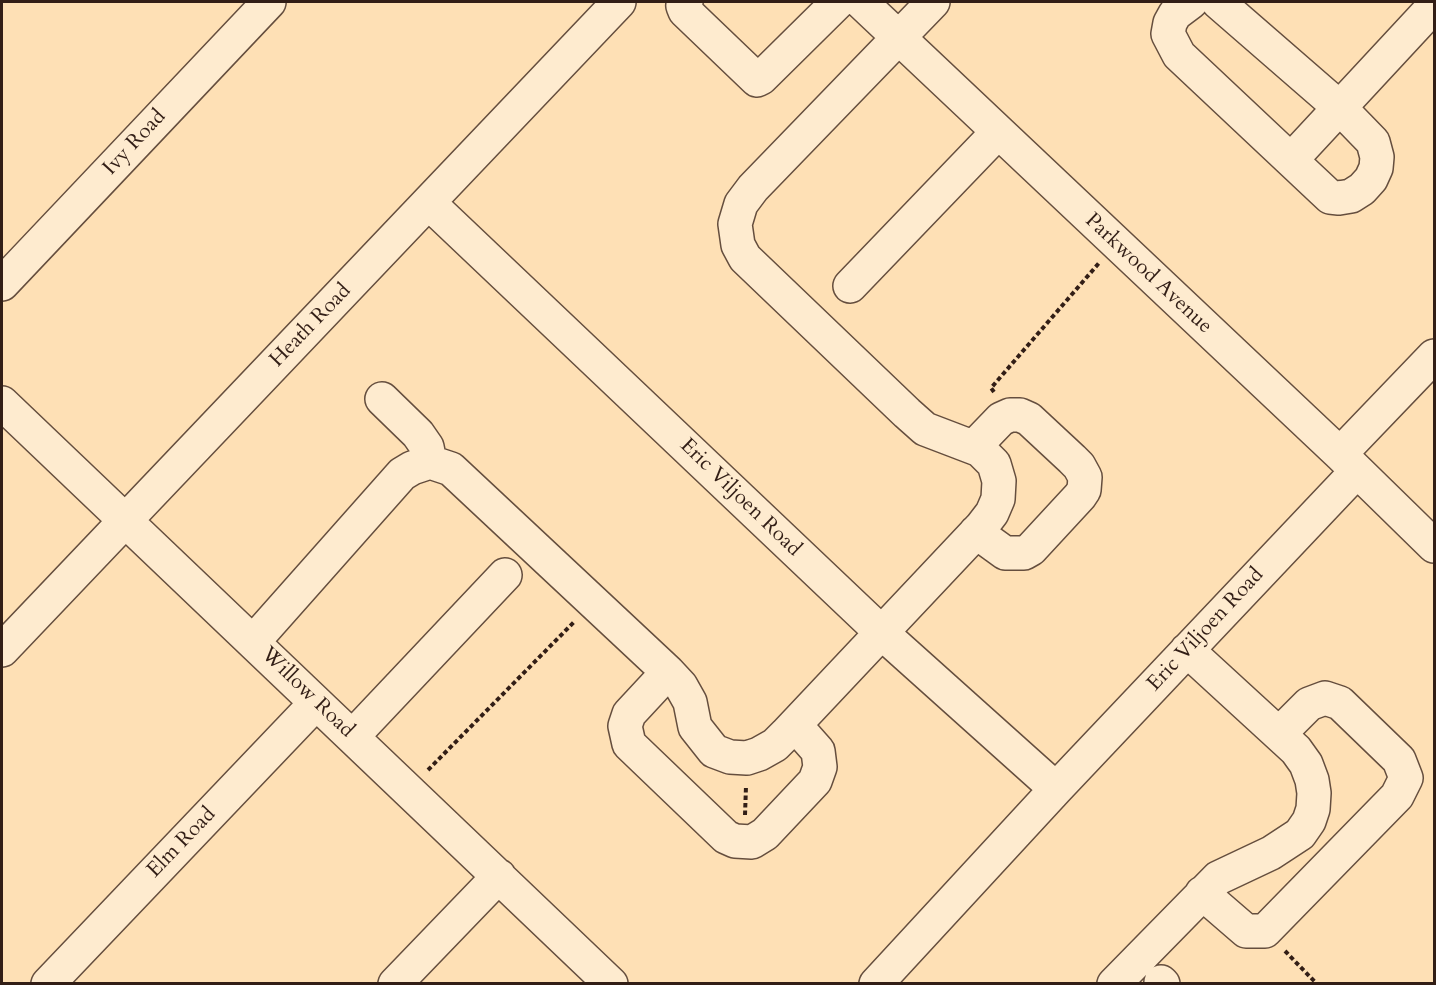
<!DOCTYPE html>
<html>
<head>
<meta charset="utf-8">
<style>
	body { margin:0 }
	#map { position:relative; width:1436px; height:985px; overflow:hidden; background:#fee0b5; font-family:Cardo,serif }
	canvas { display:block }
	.frame { position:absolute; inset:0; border:3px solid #321e16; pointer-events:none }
</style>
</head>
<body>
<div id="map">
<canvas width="1436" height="985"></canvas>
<div class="frame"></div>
</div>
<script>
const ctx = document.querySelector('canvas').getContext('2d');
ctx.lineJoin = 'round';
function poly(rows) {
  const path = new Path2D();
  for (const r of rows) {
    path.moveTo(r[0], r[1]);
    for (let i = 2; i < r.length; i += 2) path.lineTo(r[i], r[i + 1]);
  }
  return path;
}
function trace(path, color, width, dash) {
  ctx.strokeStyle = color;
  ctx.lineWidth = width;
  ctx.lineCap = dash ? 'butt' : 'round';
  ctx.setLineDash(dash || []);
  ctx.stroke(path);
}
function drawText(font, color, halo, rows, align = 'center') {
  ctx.font = font + ' Cardo,serif';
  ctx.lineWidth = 6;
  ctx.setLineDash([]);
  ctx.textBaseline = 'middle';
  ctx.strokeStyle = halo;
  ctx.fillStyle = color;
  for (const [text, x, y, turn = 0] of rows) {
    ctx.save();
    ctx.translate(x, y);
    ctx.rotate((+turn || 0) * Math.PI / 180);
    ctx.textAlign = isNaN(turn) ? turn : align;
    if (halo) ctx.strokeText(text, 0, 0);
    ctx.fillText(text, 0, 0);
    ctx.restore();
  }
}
const minor = poly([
	[686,2,683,6,685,11,757,80,761,78,838,2],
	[861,2,1340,454,1434,546],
	[1191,2,1175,14,1170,23,1168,34,1179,55,1330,197,1339,198,1351,196,1362,189,1371,179,1376,168,1377,157,1373,142,1340,108,1218,2],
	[1291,160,1434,6],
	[429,203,882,633,1056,789],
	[2,284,269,2],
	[850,286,998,132],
	[382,399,418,434,427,447,430,462],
	[2,403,611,984],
	[974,447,1001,419,1010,415,1020,415,1029,419,1072,459,1079,466,1085,477,1084,490,1080,496,1031,549,1024,553,1005,553,976,532],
	[1340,454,1434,356],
	[253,642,402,474,412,468,430,462,451,469,668,672,681,686,690,702,695,727,714,751,730,757,747,758,759,754,775,745,786,734,982,526,992,513,998,499,999,481,994,464,980,450,925,429,907,413,745,258,738,245,735,224,741,204,753,188,933,2],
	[2,650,619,2],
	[668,672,629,714,625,726,629,744,726,837,735,841,752,842,765,834,815,781,820,767,818,751,795,725],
	[352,737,505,575],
	[1202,893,1246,931,1265,931,1397,796,1406,778,1399,760,1340,703,1325,698,1309,704,1279,734],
	[1161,982,1163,984],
	[48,984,316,703],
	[395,984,499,876],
	[876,984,1056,789,1357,471],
	[1114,984,1218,878,1271,853,1300,834,1309,821,1313,809,1314,793,1312,780,1306,764,1296,750,1187,650]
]);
trace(minor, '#654e3e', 36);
trace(poly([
	[994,392,991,388,1099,263],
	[428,770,574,622],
	[745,815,746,786],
	[1285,951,1317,984]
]), '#321e16', 4, [4.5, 3]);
trace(minor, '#feebcf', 33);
drawText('21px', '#321e16', '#feebcf', [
	["Ivy Road",135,143,-47],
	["Parkwood Avenue",1148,274,43],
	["Heath Road",311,326,-46],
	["Eric Viljoen Road",740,498,44],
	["Eric Viljoen Road",1206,630,-47],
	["Willow Road",307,693,44],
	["Elm Road",182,843,-46]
]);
</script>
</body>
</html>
